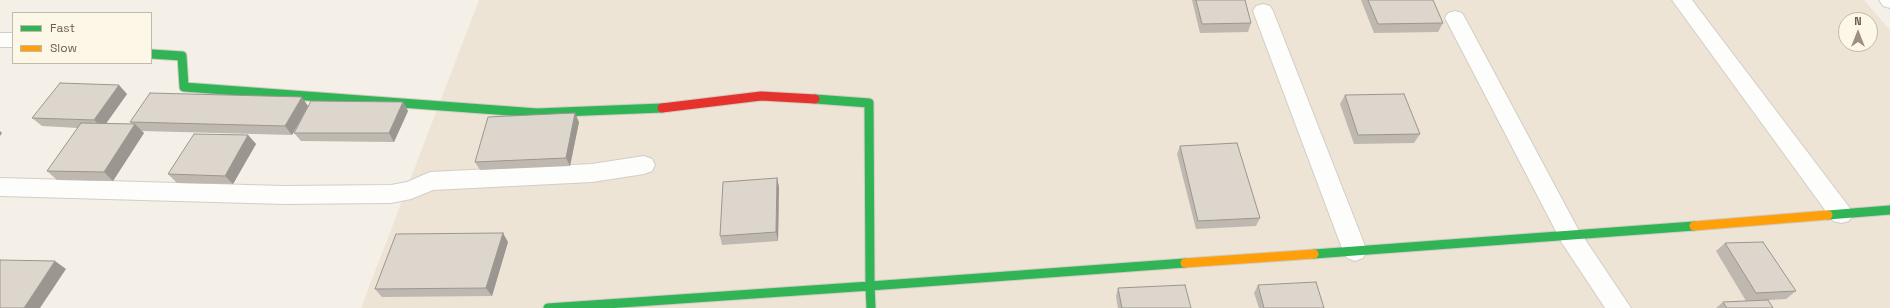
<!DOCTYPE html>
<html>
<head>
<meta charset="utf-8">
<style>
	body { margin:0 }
	#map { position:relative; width:1890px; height:308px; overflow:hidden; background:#f4f0e7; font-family:"Space Grotesk",sans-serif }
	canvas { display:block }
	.legend { position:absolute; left:12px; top:12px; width:140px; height:52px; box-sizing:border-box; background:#fdf7e7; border:1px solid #c4b9a9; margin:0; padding:5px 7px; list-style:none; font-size:12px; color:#6e5b4b }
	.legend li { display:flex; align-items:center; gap:8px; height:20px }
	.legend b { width:20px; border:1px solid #c4b9a9 }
	.north { position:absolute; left:1838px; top:12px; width:40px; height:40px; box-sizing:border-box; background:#fdf7e7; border:1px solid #c4b9a9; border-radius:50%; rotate:0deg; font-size:11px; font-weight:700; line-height:16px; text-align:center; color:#6e5b4b }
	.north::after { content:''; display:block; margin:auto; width:14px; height:18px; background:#9d8f82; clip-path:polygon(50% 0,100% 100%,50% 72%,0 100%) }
</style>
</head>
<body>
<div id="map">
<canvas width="1890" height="308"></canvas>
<ul class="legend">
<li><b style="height:5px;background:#30b455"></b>Fast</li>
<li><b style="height:5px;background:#ff9f0a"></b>Slow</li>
</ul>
<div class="north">N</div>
</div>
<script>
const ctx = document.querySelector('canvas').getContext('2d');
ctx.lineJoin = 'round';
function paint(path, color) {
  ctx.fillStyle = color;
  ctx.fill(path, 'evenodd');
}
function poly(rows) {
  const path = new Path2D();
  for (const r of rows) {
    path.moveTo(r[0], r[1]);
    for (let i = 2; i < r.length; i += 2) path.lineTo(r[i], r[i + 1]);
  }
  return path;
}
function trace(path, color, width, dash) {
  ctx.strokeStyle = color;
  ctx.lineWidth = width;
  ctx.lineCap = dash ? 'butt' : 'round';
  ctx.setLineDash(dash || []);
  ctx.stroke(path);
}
paint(poly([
	[479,0,1864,0,1890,30,1890,308,361,308],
	[1846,20,1870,20,1870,44,1846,44]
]), '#ede4d5');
const street = poly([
	[1672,0,1692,0,1849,207,1853,214,1849,221,1841,223,1833,221,1672,0],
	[1879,0,1890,0,1890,8,1883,6,1879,0],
	[1263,4,1270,6,1273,11,1367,251,1363,258,1355,261,1347,258,1343,251,1253,11,1256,6,1263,4],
	[1455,11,1462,13,1465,18,1578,229,1631,308,1605,308,1562,243,1445,18,1448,13,1455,11],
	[0,33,13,33,13,47,0,47,0,33],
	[644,156,652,159,655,165,652,171,644,174,592,182,433,190,411,199,391,203,284,204,0,196,0,178,284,186,391,185,407,182,430,172,592,164,644,156]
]);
const fast = poly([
	[151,54,182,56,184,87,537,113,662,108],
	[1828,215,1890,210],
	[1314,254,1694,226],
	[548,308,870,286,869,103,815,99],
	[871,308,870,286,1185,263]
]);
const slow = poly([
	[1694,226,1828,215],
	[1185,263,1314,254]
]);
const jam = poly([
	[662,108,761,96,815,99]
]);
trace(street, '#d2cdc6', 2);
trace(fast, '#d1ccc3', 11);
trace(slow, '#d1ccc3', 11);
trace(jam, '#d1ccc3', 11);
paint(street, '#fdfdfb');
trace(fast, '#30b455', 9);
trace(slow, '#ff9f0a', 9);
trace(jam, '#e5322d', 9);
paint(poly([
	[1192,0,1245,0,1251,23,1248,32,1200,33],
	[1361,0,1433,0,1443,23,1438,32,1374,33],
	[127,94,106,123,132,124,130,122,308,106,403,102,408,111,394,142,301,141,294,133,299,123,292,135,142,131,144,133,113,181,57,180,47,171,78,128,42,126,32,118],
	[1345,95,1420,134,1414,143,1354,144,1340,104],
	[579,122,570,166,480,170,475,162],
	[248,135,256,144,233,184,177,183,168,174],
	[1180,146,1260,218,1256,226,1196,229,1177,154],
	[777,178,779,187,778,241,722,245,720,236],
	[508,242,492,296,382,297,375,289],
	[1725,243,1796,291,1786,299,1768,300,1773,308,1716,308,1723,302,1746,301,1716,251],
	[1258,285,1324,308,1259,308,1254,293],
	[1118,288,1191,308,1118,308,1116,296]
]), '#beb8b0');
paint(poly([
	[119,85,127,94,103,128,94,120],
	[302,97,308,106,292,135,285,126],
	[403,102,408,111,394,142,389,133],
	[575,113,579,122,570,166,566,158],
	[135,124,144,133,113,181,104,172],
	[0,131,2,133,0,136],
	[248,135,256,144,233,184,225,176],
	[777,178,779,187,778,241,776,232],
	[503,233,508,242,492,296,486,288],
	[55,261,66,269,40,308,24,308]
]), '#9b9690');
const building = poly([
	[1196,0,1245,0,1251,23,1202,24,1196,0],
	[1368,0,1433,0,1443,23,1378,24,1368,0],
	[60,83,119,85,94,120,32,118,60,83],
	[150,93,302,97,285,126,130,122,150,93],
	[1404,94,1420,134,1358,135,1345,95,1404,94],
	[311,101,403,102,389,133,294,133,311,101],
	[575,113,566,158,475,162,488,117,575,113],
	[81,123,135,124,104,172,47,171,81,123],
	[194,134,248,135,225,176,168,174,194,134],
	[1237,143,1260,218,1198,221,1180,146,1237,143],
	[777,178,776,232,720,236,723,182,777,178],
	[503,233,486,288,375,289,396,234,503,233],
	[1763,242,1796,291,1756,293,1725,243,1763,242],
	[0,260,55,261,24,308,0,308,0,260],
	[1316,282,1324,308,1264,308,1258,285,1316,282],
	[1185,285,1191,308,1122,308,1118,288,1185,285],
	[1768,300,1773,308,1727,308,1723,302,1768,300]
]);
paint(building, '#ddd6cd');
trace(building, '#9b9690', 1);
</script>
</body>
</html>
